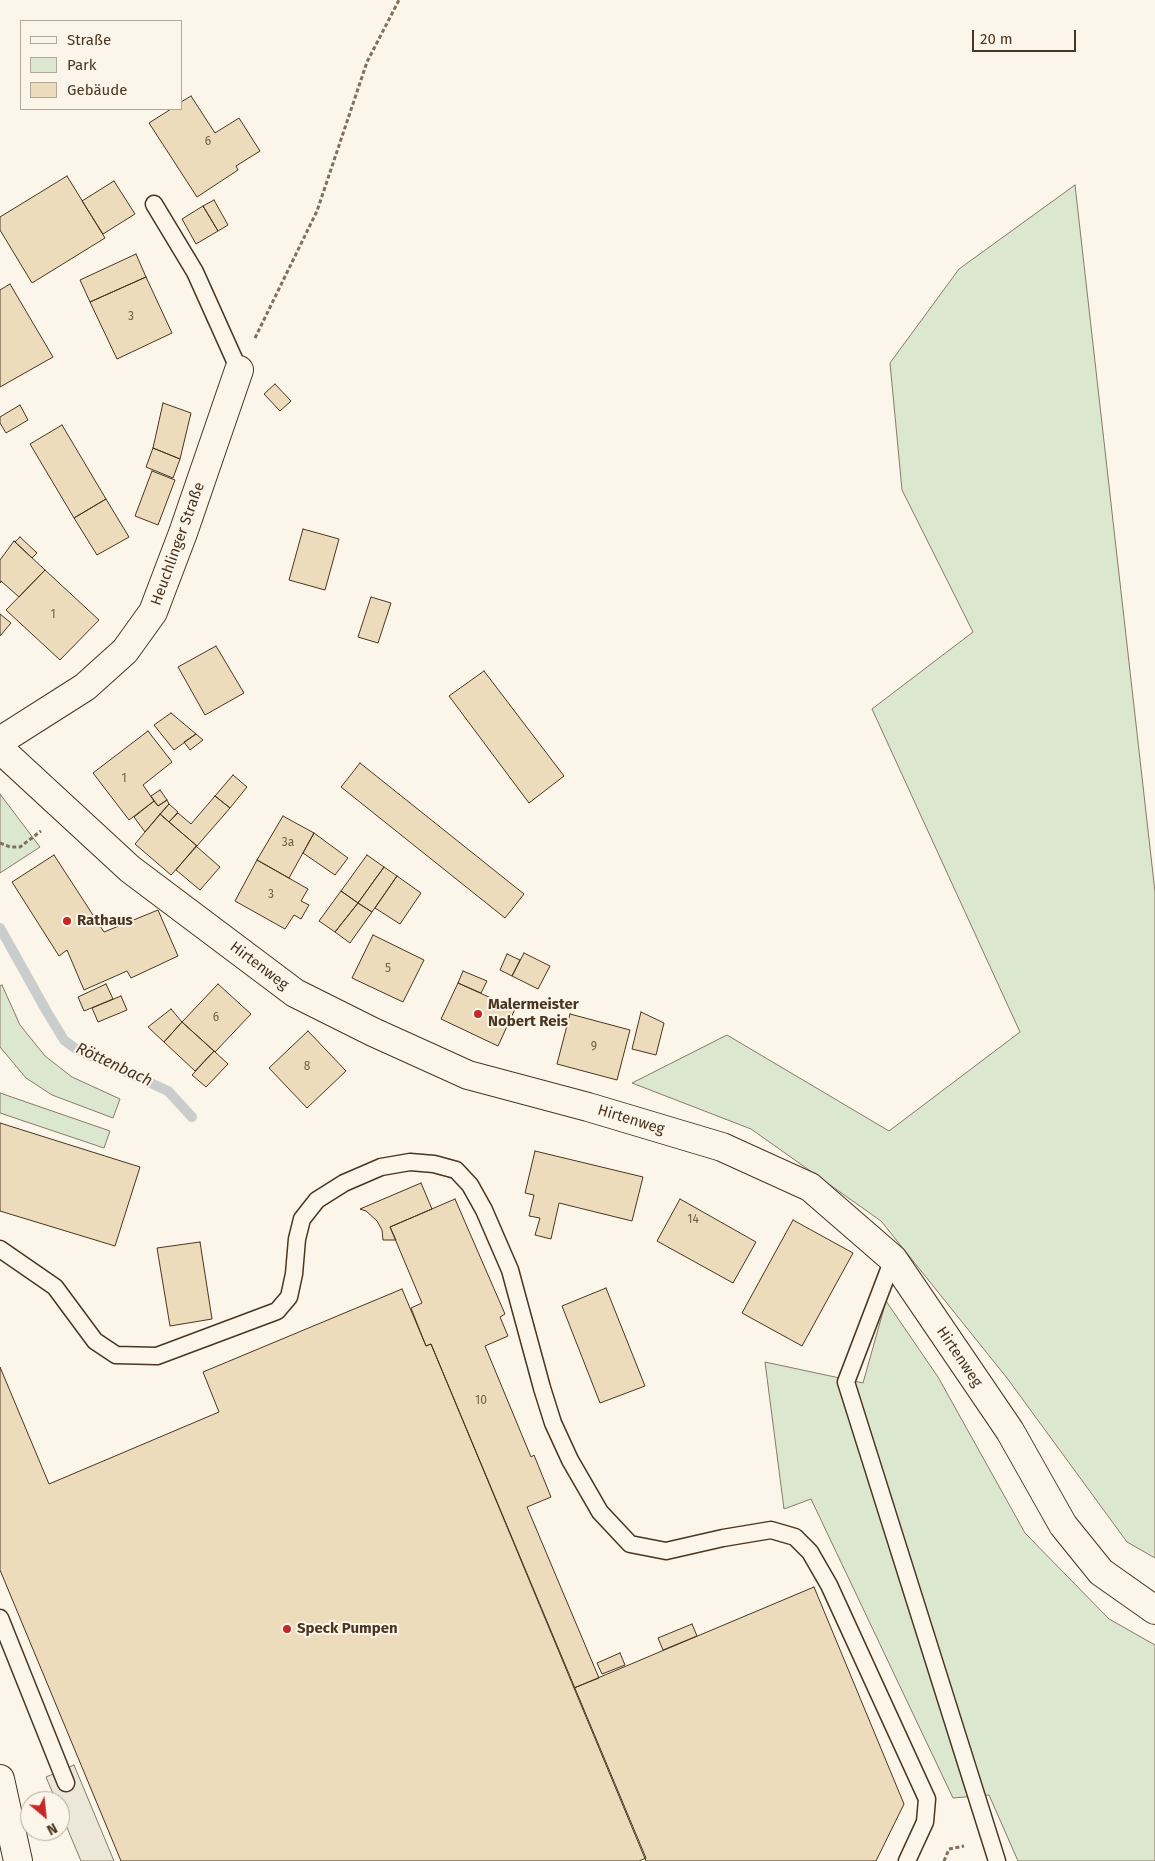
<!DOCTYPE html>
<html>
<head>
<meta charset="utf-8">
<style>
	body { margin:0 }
	#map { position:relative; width:1155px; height:1861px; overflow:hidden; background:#fbf6e9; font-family:"Fira Sans",sans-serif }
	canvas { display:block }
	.legend { position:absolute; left:20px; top:20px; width:162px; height:90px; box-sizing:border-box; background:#fbf6e9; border:1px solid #b4a999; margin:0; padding:6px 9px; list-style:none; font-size:15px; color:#4a3520 }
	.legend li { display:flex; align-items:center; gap:10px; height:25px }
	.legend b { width:25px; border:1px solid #b4a999 }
	.north { position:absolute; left:20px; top:1791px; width:50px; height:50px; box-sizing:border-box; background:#fbf6e9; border:1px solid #b4a999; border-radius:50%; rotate:152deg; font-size:14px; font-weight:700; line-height:20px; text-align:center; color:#4a3520 }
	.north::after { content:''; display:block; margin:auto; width:18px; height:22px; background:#c62828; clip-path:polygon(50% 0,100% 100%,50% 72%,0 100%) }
	.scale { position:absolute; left:972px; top:30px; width:104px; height:22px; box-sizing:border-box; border:2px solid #4a3520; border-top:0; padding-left:6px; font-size:15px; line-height:18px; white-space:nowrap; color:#4a3520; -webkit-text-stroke:4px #fbf6e9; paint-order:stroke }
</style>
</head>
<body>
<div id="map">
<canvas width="1155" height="1861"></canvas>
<ul class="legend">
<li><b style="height:6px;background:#fbf6e9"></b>Straße</li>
<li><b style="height:14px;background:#dce7d0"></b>Park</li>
<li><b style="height:14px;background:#ecdcbc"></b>Gebäude</li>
</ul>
<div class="north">N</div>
<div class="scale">20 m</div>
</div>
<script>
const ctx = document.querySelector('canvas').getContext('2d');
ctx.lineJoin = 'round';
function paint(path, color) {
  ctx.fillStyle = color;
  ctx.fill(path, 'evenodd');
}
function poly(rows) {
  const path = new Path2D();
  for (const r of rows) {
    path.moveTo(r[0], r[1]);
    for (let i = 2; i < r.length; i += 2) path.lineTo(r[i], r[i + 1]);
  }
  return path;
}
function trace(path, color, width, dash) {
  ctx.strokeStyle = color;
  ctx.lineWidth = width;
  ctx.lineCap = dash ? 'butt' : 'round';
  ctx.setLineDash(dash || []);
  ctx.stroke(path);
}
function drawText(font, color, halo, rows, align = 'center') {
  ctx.font = font + ' "Fira Sans",sans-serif';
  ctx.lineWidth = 4;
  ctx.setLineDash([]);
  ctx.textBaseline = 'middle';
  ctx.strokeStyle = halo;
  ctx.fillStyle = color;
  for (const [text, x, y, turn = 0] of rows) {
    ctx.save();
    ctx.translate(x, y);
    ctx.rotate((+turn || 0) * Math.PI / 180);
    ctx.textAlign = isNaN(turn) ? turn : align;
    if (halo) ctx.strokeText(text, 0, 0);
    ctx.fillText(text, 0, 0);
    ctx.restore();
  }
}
const green = poly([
	[1075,185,1155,892,1155,1558,1127,1542,1007,1378,881,1221,751,1129,632,1083,727,1035,889,1131,1020,1032,872,709,973,632,902,490,890,363,959,269,1075,185],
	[0,794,40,847,0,873,0,794],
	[2,985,20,1025,45,1056,72,1077,120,1099,113,1118,52,1095,26,1078,0,1047,0,986,2,985],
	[0,1093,110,1131,104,1148,0,1113,0,1093],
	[886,1301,938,1377,1025,1533,1109,1619,1155,1645,1155,1861,1018,1861,989,1795,953,1798,811,1499,784,1509,765,1362,863,1383,886,1301]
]);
paint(green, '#dce7d0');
trace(green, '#887966', 1);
const parking = poly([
	[74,1765,114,1861,81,1861,60,1811,60,1801,56,1801,46,1777,74,1765]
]);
paint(parking, '#ede7d9');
trace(parking, '#887966', 1);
trace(poly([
	[0,928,47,1012,64,1040,76,1049,168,1091,192,1117]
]), '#c9cecd', 10);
const building = poly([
	[191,96,215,133,239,118,260,151,236,166,238,170,197,197,149,123,171,109,181,109,181,102,191,96],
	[67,176,105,238,32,283,0,230,0,217,67,176],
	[114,181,135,214,103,234,82,201,114,181],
	[214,200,228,225,218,231,203,206,214,200],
	[203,206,218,231,196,244,182,219,203,206],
	[136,254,146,277,90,302,80,280,136,254],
	[146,277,172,333,117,359,90,302,146,277],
	[10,284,53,357,0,387,0,290,10,284],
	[275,384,291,401,280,411,264,394,275,384],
	[163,403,191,413,180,459,153,448,163,403],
	[20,405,28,420,6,433,0,423,0,417,20,405],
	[62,425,106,499,74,518,30,444,62,425],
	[153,448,180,459,173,478,146,467,153,448],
	[152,471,175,480,158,525,135,516,152,471],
	[106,499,129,537,97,555,74,518,106,499],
	[303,529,339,539,325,590,289,580,303,529],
	[20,537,37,553,32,558,15,542,20,537],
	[14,541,45,570,19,597,1,581,0,583,0,560,14,541],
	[45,570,99,620,60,660,6,610,45,570],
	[371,597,391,603,378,643,358,637,371,597],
	[0,614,11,623,0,636,0,614],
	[216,646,244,693,205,715,178,667,216,646],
	[484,671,564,776,529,803,449,696,484,671],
	[171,713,196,734,174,750,154,725,171,713],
	[148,731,172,762,143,785,154,801,129,820,93,773,148,731],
	[196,734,203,740,190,750,184,742,196,734],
	[360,763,524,894,505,918,341,787,360,763],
	[233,775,247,787,230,808,215,796,233,775],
	[160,790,167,800,158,806,151,796,160,790],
	[215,796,230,808,197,846,169,822,178,813,191,824,215,796],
	[167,800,169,804,145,832,134,817,154,801,158,806,167,800],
	[169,804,178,812,169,822,160,814,169,804],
	[160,814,197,846,171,875,135,844,160,814],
	[283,816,314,833,289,878,257,860,283,816],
	[314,833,348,858,335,875,303,853,314,833],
	[196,846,220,867,200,890,176,870,196,846],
	[54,855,104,932,158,910,178,956,131,978,127,971,84,990,67,950,59,956,12,882,54,855],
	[367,855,384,867,358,903,341,891,367,855],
	[257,860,308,889,301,901,309,905,301,919,294,915,285,929,235,901,257,860],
	[384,867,397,876,372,912,358,903,384,867],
	[397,876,421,893,400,924,375,908,397,876],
	[341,891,358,903,335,932,319,921,341,891],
	[358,903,372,912,350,943,335,932,358,903],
	[373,935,424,960,403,1002,352,978,373,935],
	[524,953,550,966,538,989,512,976,524,953],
	[507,954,520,960,512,976,500,970,507,954],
	[463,971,487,981,481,993,458,983,463,971],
	[458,983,515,1009,498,1046,441,1019,458,983],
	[106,984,113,999,84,1011,78,997,106,984],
	[218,984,251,1014,215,1052,182,1022,218,984],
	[121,996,127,1010,98,1022,92,1008,121,996],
	[171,1009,182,1022,164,1042,148,1027,171,1009],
	[641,1012,664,1023,656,1055,632,1049,641,1012],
	[570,1014,630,1030,617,1080,557,1064,570,1014],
	[182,1022,214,1051,195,1071,164,1042,182,1022],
	[308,1031,346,1071,307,1108,269,1068,308,1031],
	[214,1051,228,1064,206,1087,192,1075,214,1051],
	[0,1123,140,1167,115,1246,0,1211,0,1123],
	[535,1151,643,1177,632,1221,559,1203,551,1239,535,1235,540,1218,529,1216,534,1195,525,1193,535,1151],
	[421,1183,432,1209,390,1227,396,1240,383,1240,382,1230,377,1221,366,1211,360,1209,421,1183],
	[455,1199,505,1314,500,1317,508,1336,485,1346,531,1457,534,1455,551,1497,527,1507,599,1678,574,1688,431,1344,426,1346,411,1308,422,1303,390,1227,455,1199],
	[680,1199,756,1242,733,1283,657,1241,680,1199],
	[793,1220,853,1253,802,1346,742,1313,793,1220],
	[200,1242,212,1319,170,1326,157,1248,200,1242],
	[606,1288,645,1386,600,1403,562,1306,606,1288],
	[402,1289,426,1346,431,1344,646,1858,639,1861,121,1861,0,1570,0,1367,49,1484,219,1412,203,1372,402,1289],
	[814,1587,904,1804,876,1861,646,1861,574,1688,814,1587],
	[692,1624,697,1636,663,1650,658,1638,692,1624],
	[620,1653,625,1665,602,1674,597,1663,620,1653]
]);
paint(building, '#ecdcbc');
trace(building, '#4a3520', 1);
const lane = poly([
	[154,204,195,272,239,370],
	[0,1249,55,1287,95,1341,116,1355,157,1356,277,1311,289,1297,294,1274,297,1239,302,1219,317,1200,344,1183,381,1167,410,1162,434,1164,456,1170,470,1185,484,1210,510,1270,542,1388,553,1423,570,1460,600,1512,630,1544,666,1551,723,1538,771,1530,795,1537,810,1552,829,1585,927,1799,925,1822,907,1861],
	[893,1259,846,1382,997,1861],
	[0,1618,66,1783]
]);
const street = poly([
	[0,741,85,687,125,651,153,612,183,533,239,370],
	[0,749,130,869,295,993,373,1032,468,1075,588,1107,722,1147,810,1187,893,1259,1010,1431,1063,1525,1101,1572,1155,1610]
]);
const secondary = poly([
	[0,1779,18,1861]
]);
trace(lane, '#4a3520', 19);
trace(street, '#4a3520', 30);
trace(secondary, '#4a3520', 30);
trace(poly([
	[255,338,317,211,367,62,399,0],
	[0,843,10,847,20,847,41,831],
	[944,1861,949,1849,964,1846]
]), '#7f6f5c', 3, [4, 2.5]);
trace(lane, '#fbf6e9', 16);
trace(street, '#fbf6e9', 28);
trace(secondary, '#fbf6e9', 28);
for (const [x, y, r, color] of [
	[67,921,5,"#c62828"],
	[478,1014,5,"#c62828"],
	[287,1629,5,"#c62828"]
]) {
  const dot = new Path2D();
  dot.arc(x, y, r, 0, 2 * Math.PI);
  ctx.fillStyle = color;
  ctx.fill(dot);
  trace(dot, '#fbf6e9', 2);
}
drawText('12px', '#725f47', null, [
	["6",208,142],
	["3",131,317],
	["1",53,615],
	["1",124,779],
	["3a",288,843],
	["3",271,895],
	["5",388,969],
	["6",216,1018],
	["9",594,1047],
	["8",307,1067],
	["14",693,1220],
	["10",481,1401]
]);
drawText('15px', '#4a3520', '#fbf6e9', [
	["Heuchlinger Straße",178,544,-70],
	["Hirtenweg",259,966,37],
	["Hirtenweg",631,1120,17],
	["Hirtenweg",959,1357,56]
]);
drawText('bold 15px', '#4a3520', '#fbf6e9', [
	["Rathaus",77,921],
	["Malermeister",488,1005],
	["Nobert Reis",488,1022],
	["Speck Pumpen",297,1629]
], 'left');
drawText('italic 16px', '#4a3520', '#fbf6e9', [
	["Röttenbach",114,1065,25]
]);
</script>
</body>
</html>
